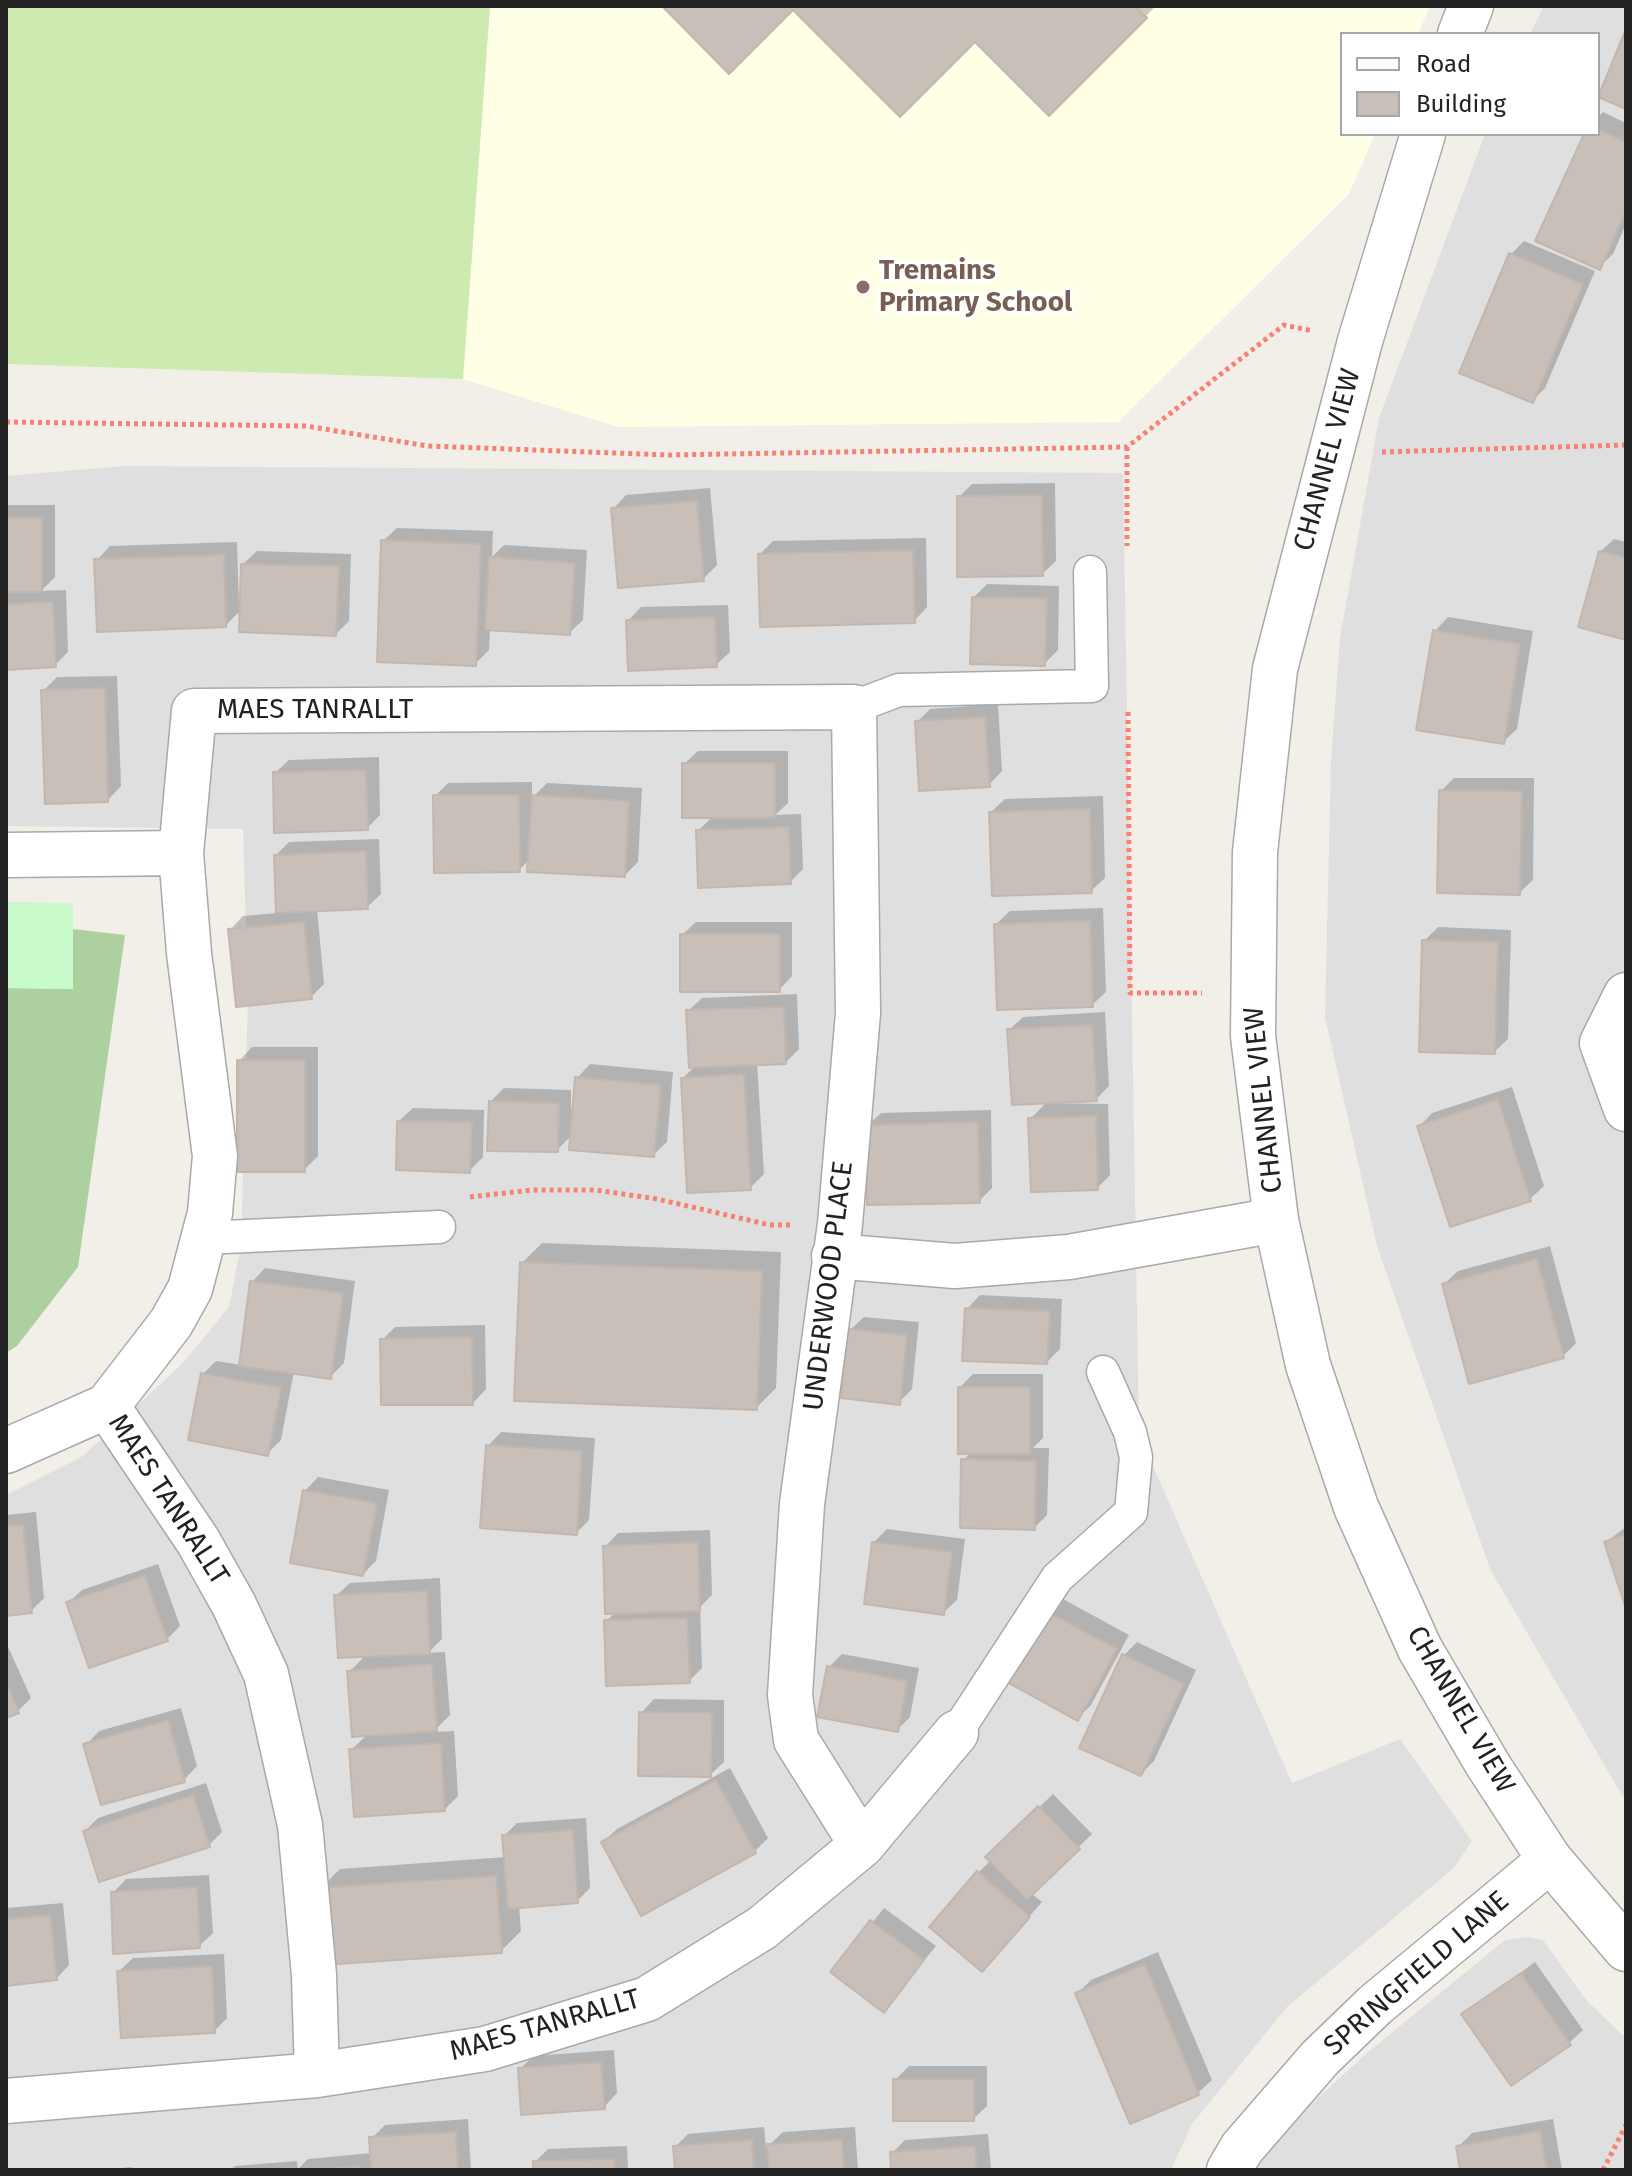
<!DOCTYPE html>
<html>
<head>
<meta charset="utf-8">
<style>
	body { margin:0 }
	#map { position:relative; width:1632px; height:2176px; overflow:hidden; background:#f2efe9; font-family:"Fira Sans",sans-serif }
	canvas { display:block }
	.frame { position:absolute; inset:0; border:8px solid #222; pointer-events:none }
	.legend { position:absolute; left:1340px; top:32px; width:260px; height:104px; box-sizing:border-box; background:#fff; border:2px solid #a7a7a7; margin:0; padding:10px 14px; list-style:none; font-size:24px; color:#222 }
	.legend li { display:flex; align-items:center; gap:16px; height:40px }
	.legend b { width:40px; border:2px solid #a7a7a7 }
</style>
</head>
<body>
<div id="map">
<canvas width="1632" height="2176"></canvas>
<div class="frame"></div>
<ul class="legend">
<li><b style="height:10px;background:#fff"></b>Road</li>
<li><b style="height:22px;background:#c7bfb8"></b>Building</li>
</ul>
</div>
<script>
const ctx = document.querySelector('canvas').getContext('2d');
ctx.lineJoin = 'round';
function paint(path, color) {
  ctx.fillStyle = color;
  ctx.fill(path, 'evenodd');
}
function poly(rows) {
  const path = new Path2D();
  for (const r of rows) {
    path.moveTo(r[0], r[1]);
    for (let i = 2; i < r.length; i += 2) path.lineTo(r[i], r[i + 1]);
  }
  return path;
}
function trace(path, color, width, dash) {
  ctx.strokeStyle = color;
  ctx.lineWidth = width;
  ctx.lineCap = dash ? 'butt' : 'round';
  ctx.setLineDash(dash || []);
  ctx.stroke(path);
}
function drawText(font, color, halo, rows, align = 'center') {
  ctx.font = font + ' "Fira Sans",sans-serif';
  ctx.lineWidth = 6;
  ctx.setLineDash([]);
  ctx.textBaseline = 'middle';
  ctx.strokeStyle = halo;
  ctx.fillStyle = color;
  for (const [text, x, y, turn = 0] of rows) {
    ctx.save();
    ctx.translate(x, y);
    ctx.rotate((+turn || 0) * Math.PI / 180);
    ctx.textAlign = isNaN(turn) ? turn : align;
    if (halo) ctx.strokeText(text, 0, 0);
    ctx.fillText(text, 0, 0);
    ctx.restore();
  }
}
paint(poly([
	[1544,6,1626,6,1626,1802,1490,1569,1377,1246,1325,1017,1331,760,1340,638,1379,418,1485,134,1598,134,1598,34,1530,34],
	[125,466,1123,473,1139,1434,1292,1783,1400,1739,1472,1841,1454,1868,1287,2007,1192,2124,1171,2170,6,2170,6,1495,83,1456,182,1364,229,1307,241,1245,248,1001,243,829,6,826,6,476],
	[1528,1937,1543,1940,1587,2001,1626,2038,1626,2170,1254,2170,1270,2142,1367,2053,1505,1940]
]), '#e0dfdf');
paint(poly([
	[490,6,1430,6,1418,34,1342,34,1342,134,1375,134,1349,194,1118,422,618,427,463,379]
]), '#ffffe5');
paint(poly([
	[6,6,490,6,463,379,6,364]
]), '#cdebb0');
paint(poly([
	[73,929,125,935,78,1267,17,1346,6,1353,6,988,72,989]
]), '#add19e');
paint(poly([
	[6,902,73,903,73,989,6,988]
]), '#c8facc');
paint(poly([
	[665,6,1156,6,1049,113,975,39,793,7],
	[1603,112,1626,123,1626,224,1613,254,1599,267,1586,134,1598,134,1598,117],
	[1524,241,1595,271,1545,388,1532,401,1511,254],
	[1055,483,1056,561,1042,574,959,497,972,484],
	[710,488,717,565,703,579,613,509,626,495],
	[6,505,55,505,55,577,41,591,66,590,68,652,55,665,6,668],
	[397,528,493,531,492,557,504,545,587,550,583,620,569,633,490,628,489,650,475,664,383,541],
	[926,538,927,607,914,621,760,554,773,541],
	[1614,539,1626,542,1626,638,1600,552],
	[237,542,239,606,242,606,243,564,257,551,351,554,349,621,336,634,242,609,226,625,97,560,110,546],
	[987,584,1059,586,1058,650,1044,664,974,597],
	[728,605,730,652,716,665,628,621,641,607],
	[1448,617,1533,631,1517,729,1503,742,1435,631],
	[117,676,121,786,108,800,43,691,57,677],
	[998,704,1002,771,989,785,917,722,930,709],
	[698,751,788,751,788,803,775,815,801,814,803,869,790,882,698,831,713,816,684,764],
	[379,757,380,815,367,828,275,773,289,760],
	[1454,778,1534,778,1533,880,1519,893,1441,791],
	[532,782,532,798,547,783,642,788,638,862,625,875,530,859,519,870,435,796,448,783],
	[1103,796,1105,878,1091,891,991,812,1005,799],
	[379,839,381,894,367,907,317,909,324,984,311,997,230,930,243,916,278,913,276,855,289,842],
	[1103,908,1106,992,1092,1005,996,924,1010,911],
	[696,922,792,922,792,976,779,990,682,935],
	[1438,927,1511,930,1508,1039,1494,1052,1424,941],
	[797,994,799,1049,786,1062,757,1063,764,1174,750,1188,683,1078,696,1065,688,1011,702,998],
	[1105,1012,1109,1086,1096,1099,1009,1030,1023,1017],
	[252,1047,318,1047,318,1156,304,1170,239,1061],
	[590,1064,673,1072,667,1142,653,1155,572,1135,557,1150,490,1102,504,1088,571,1090,571,1110,574,1110,577,1078],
	[1512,1087,1544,1186,1530,1199,1419,1127,1432,1113],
	[1046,1103,1108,1104,1110,1175,1097,1188,1030,1119],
	[413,1108,484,1110,483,1157,469,1171,399,1121],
	[991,1110,992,1188,979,1201,867,1126,881,1113],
	[542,1243,781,1252,776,1388,756,1408,522,1263],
	[1550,1246,1576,1343,1563,1356,1444,1284,1458,1271],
	[265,1268,355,1281,344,1363,331,1376,294,1371,281,1440,268,1453,203,1374,216,1361,241,1365,252,1282],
	[980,1295,1062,1299,1060,1349,1047,1362,967,1309],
	[864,1317,919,1322,912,1389,899,1402,850,1330],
	[485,1325,486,1389,473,1403,382,1340,395,1327],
	[973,1374,1043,1374,1043,1438,1033,1448,1049,1448,1047,1515,1034,1528,963,1460,972,1452,960,1387],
	[501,1432,595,1438,589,1520,576,1533,488,1446],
	[318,1477,389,1490,376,1561,363,1574,305,1491],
	[36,1512,44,1598,31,1611,6,1614,6,1515],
	[1626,1527,1626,1603,1606,1542],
	[887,1529,965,1539,957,1600,943,1613,874,1542],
	[710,1530,712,1595,700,1607,702,1668,689,1681,606,1621,616,1612,605,1547,618,1533],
	[158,1564,180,1626,167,1639,68,1603,82,1590],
	[440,1578,442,1639,428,1653,445,1652,450,1715,433,1732,454,1731,458,1796,445,1809,351,1750,368,1734,349,1672,366,1655,336,1596,350,1583],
	[1061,1598,1129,1635,1091,1705,1078,1718,1010,1681],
	[6,1642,31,1698,18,1711,6,1716],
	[1137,1642,1196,1670,1154,1761,1141,1774,1123,1656],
	[842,1654,919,1668,910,1717,897,1730,829,1667],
	[654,1699,724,1700,724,1762,710,1775,641,1713],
	[181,1708,197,1766,184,1780,86,1745,99,1731],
	[730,1768,768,1838,754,1852,603,1842,617,1829],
	[206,1783,222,1832,209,1845,85,1831,98,1818],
	[1053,1794,1092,1834,1031,1893,1042,1902,995,1956,978,1873,991,1860,988,1857],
	[586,1818,590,1888,577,1901,519,1906,521,1931,501,1951,320,1889,340,1869,506,1857,504,1836,517,1823],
	[209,1875,213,1933,199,1946,113,1893,126,1879],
	[63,1903,69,1965,56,1979,6,1984,6,1908],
	[884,1908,936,1946,884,2010,833,1972],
	[1158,1952,1212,2080,1198,2093,1078,1993,1091,1980],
	[224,1954,227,2018,214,2031,119,1971,133,1958],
	[1535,1962,1583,2030,1569,2043,1464,2015],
	[614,2050,617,2093,604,2107,520,2069,533,2056],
	[909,2066,987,2066,987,2106,973,2119,895,2080],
	[468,2119,471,2170,231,2170,235,2166,297,2161,298,2169,308,2159,372,2153,372,2138,385,2125],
	[1553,2119,1562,2170,1462,2170,1458,2147,1472,2133],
	[764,2127,766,2148,783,2132,855,2127,858,2170,677,2170,675,2147,688,2134],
	[988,2134,991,2170,893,2170,892,2153,905,2140],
	[627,2146,628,2170,535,2170,535,2162,548,2149],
	[132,2167,133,2170,101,2170]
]), '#0003');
const building = poly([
	[662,6,1135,6,1147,18,1049,116,975,42,900,117,793,10,729,74,662,6],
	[1626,29,1626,109,1598,97,1626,29],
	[1598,129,1626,142,1626,211,1600,270,1535,241,1584,134,1598,134,1598,129],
	[1509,253,1583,284,1533,403,1459,373,1509,253],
	[1042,495,1043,576,957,577,957,496,1042,495],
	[697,501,704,581,618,588,611,508,697,501],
	[6,518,42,518,42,592,6,592,6,518],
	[381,540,481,544,476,666,377,662,381,540],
	[913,550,915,623,760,627,758,554,913,550],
	[1599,551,1626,558,1626,640,1578,627,1599,551],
	[224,555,226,627,97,632,94,559,224,555],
	[489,557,575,563,570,635,485,630,489,557],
	[241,564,339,566,336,636,239,632,241,564],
	[972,597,1047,598,1045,666,970,664,972,597],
	[53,602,56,667,6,670,6,604,53,602],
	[715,617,717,667,628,671,626,620,715,617],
	[1433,630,1520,644,1504,744,1416,730,1433,630],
	[105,688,108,802,45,804,41,690,105,688],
	[985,717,990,787,919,791,915,721,985,717],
	[682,763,775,763,775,818,682,818,682,763],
	[366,770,368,830,274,833,273,772,366,770],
	[1439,790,1522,791,1520,895,1437,893,1439,790],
	[433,795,519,795,520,872,434,873,433,795],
	[532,795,629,801,625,877,527,872,532,795],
	[1090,809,1092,893,992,896,989,812,1090,809],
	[789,827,791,884,698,888,696,830,789,827],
	[366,851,368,909,276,913,274,855,366,851],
	[1090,921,1093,1007,997,1010,994,924,1090,921],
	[304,922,312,999,236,1007,228,929,304,922],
	[680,934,780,934,780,992,680,992,680,934],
	[1422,940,1498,942,1495,1054,1419,1052,1422,940],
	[784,1007,786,1064,689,1068,686,1010,784,1007],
	[1092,1025,1097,1101,1012,1105,1007,1029,1092,1025],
	[237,1060,305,1060,305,1172,237,1172,237,1060],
	[744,1074,751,1190,687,1193,681,1078,744,1074],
	[575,1077,661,1085,654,1157,569,1150,575,1077],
	[1498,1099,1531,1201,1450,1227,1417,1126,1498,1099],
	[489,1101,559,1103,558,1152,487,1151,489,1101],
	[1096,1116,1098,1190,1031,1192,1028,1118,1096,1116],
	[397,1121,472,1122,470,1173,396,1170,397,1121],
	[978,1122,980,1203,867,1205,865,1125,978,1122],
	[1537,1259,1564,1358,1469,1384,1442,1284,1537,1259],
	[520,1262,762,1271,757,1410,514,1401,520,1262],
	[250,1281,343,1293,331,1379,239,1366,250,1281],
	[965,1308,1050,1311,1047,1364,962,1361,965,1308],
	[848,1329,907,1335,900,1405,841,1398,848,1329],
	[472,1337,473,1405,381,1405,380,1339,472,1337],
	[201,1373,281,1388,268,1456,188,1440,201,1373],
	[958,1387,1030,1387,1030,1454,958,1454,958,1387],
	[486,1445,582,1451,577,1535,480,1528,486,1445],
	[961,1459,1036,1461,1035,1530,960,1528,961,1459],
	[303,1490,377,1503,363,1576,290,1563,303,1490],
	[23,1525,32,1613,6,1616,6,1526,23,1525],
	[1626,1534,1626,1609,1604,1542,1626,1534],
	[698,1542,700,1611,605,1614,603,1546,698,1542],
	[872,1542,952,1552,944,1615,864,1604,872,1542],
	[145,1576,168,1641,89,1668,66,1602,145,1576],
	[427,1591,430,1654,338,1658,334,1595,427,1591],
	[1046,1611,1117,1649,1078,1721,1007,1682,1046,1611],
	[687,1618,690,1683,606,1686,604,1620,687,1618],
	[1122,1654,1184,1684,1141,1776,1079,1748,1122,1654],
	[432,1664,437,1731,352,1737,347,1671,432,1664],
	[827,1666,907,1681,898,1732,817,1717,827,1666],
	[6,1681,19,1713,6,1718,6,1681],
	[639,1712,712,1713,711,1777,638,1776,639,1712],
	[168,1720,185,1782,101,1805,83,1744,168,1720],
	[441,1743,445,1811,354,1817,349,1749,441,1743],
	[716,1780,756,1853,641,1916,601,1842,716,1780],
	[193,1795,210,1847,99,1882,83,1831,193,1795],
	[1038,1806,1080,1849,1027,1900,985,1857,1038,1806],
	[573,1830,578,1903,508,1909,502,1835,573,1830],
	[977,1871,1030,1917,982,1972,929,1927,977,1871],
	[496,1876,502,1953,323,1965,318,1888,496,1876],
	[197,1887,200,1948,113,1954,111,1892,197,1887],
	[50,1915,57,1980,6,1986,6,1919,50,1915],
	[870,1920,924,1960,884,2013,830,1972,870,1920],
	[1145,1964,1199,2095,1130,2124,1075,1993,1145,1964],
	[212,1966,215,2033,121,2038,117,1971,212,1966],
	[1521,1973,1571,2045,1511,2086,1461,2014,1521,1973],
	[601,2062,605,2109,521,2115,518,2068,601,2062],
	[893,2079,974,2079,974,2121,893,2121,893,2079],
	[1540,2131,1547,2170,1460,2170,1456,2146,1540,2131],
	[456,2132,458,2170,371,2170,369,2137,456,2132],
	[752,2140,754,2170,675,2170,673,2146,752,2140],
	[842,2140,844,2170,769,2170,767,2144,842,2140],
	[975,2146,977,2170,891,2170,890,2152,975,2146],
	[614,2159,615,2170,533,2170,533,2161,614,2159],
	[358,2166,359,2170,314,2170,358,2166]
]);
paint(building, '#c7bfb8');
trace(building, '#c4b6ab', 2);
const service = poly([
	[854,707,899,690,1092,686,1090,572],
	[204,1238,439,1227],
	[956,1733,1057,1578,1131,1512,1136,1457,1130,1432,1103,1372]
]);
const minor = poly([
	[6,855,181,853],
	[1626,995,1602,1043,1626,1109],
	[834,1256,955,1266,1069,1257,1276,1220],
	[6,1451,107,1406],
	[317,2075,314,1975,300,1825,266,1674,234,1605,198,1541,107,1406,171,1323,190,1289,210,1213,215,1156,189,953,181,853,194,711,854,707,858,1013,840,1224,802,1504,790,1695,796,1740,862,1845],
	[6,2101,317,2075,485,2049,647,1999,762,1928,862,1845,956,1733],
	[1229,2170,1242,2148,1320,2058,1375,2005,1550,1860]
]);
const tertiary = poly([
	[1460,34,1471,6],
	[1423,134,1360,341,1275,669,1255,852,1253,1036,1276,1220,1308,1365,1356,1507,1420,1649,1488,1765,1550,1860,1626,1949]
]);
trace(service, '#a9a9a9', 35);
trace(minor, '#a9a9a9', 47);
trace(tertiary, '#a9a9a9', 47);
trace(poly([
	[6,422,306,426,428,446,668,455,1127,447,1284,325,1313,331],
	[1127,447,1127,546],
	[1382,452,1626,445],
	[1128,712,1130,993,1202,993],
	[470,1197,532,1190,596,1190,657,1199,770,1225,792,1225],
	[1603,2170,1626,2125]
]), '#fa8072', 5, [4, 4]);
trace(service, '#fff', 32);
trace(minor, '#fff', 44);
trace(tertiary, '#fff', 44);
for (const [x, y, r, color] of [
	[863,287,8,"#8d6e63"]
]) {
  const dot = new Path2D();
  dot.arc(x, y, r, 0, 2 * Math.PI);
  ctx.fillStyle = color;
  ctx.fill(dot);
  trace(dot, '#fff', 3);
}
drawText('bold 28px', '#785e54', '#fff', [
	["Tremains",879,271],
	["Primary School",879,303]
], 'left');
drawText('28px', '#222', '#fff', [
	["CHANNEL VIEW",1328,460,-75],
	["MAES TANRALLT",315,710],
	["CHANNEL VIEW",1264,1100,-96],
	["UNDERWOOD PLACE",829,1286,-83],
	["MAES TANRALLT",168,1500,57],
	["CHANNEL VIEW",1460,1710,60],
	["SPRINGFIELD LANE",1417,1974,-41],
	["MAES TANRALLT",545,2026,-16]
]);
</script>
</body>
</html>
